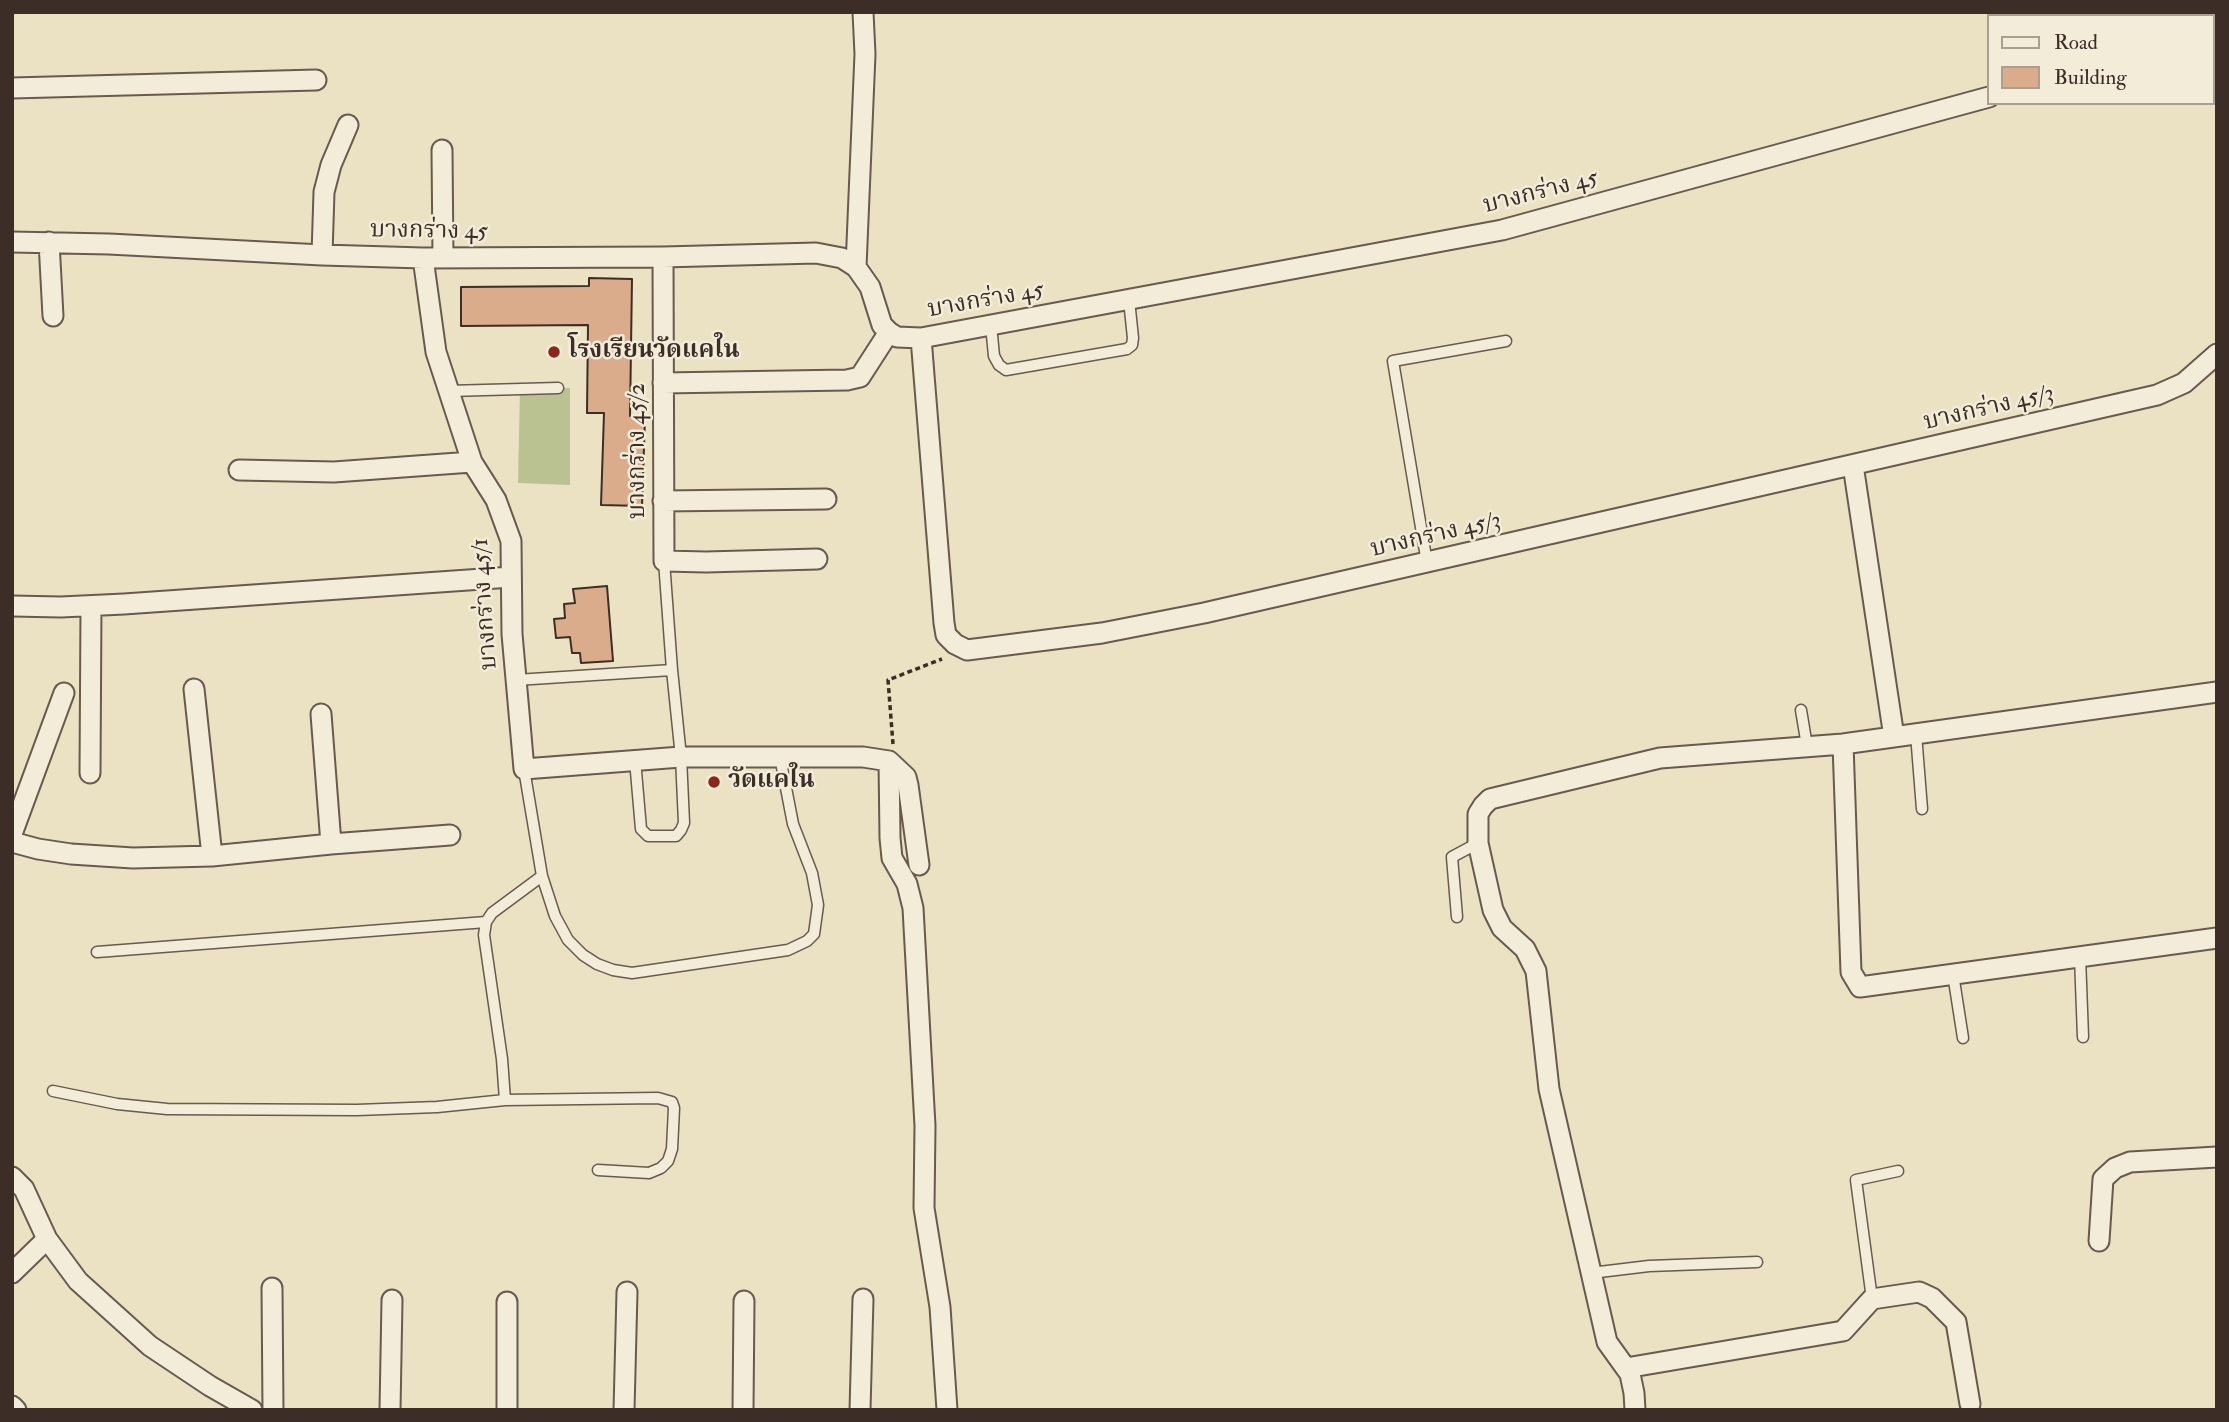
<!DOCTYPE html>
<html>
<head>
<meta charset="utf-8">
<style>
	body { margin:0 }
	#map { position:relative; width:2229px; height:1422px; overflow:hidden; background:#ebe2c3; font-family:"IM FELL Double Pica",serif }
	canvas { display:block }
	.frame { position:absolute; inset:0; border:14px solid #3c2d27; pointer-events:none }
	.legend { position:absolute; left:1987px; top:14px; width:228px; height:91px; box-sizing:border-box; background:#f2ecd8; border:2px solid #a9a091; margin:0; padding:9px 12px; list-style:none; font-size:21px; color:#3c2d27 }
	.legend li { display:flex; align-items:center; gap:14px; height:35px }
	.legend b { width:35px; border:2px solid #a9a091 }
</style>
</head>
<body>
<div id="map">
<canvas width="2229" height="1422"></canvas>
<div class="frame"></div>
<ul class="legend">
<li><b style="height:9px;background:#f2ecd8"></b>Road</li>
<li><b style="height:19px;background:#dbac8c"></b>Building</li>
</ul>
</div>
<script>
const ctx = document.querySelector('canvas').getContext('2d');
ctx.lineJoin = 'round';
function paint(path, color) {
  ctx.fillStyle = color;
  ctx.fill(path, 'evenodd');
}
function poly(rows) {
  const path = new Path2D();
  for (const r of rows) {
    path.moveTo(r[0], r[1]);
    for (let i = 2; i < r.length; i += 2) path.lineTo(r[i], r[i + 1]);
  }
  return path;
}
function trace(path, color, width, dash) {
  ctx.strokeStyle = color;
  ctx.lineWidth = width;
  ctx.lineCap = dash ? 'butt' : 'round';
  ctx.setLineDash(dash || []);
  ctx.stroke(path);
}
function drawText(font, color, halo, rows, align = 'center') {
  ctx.font = font + ' "IM FELL Double Pica","Noto Serif Thai",serif';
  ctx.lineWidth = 5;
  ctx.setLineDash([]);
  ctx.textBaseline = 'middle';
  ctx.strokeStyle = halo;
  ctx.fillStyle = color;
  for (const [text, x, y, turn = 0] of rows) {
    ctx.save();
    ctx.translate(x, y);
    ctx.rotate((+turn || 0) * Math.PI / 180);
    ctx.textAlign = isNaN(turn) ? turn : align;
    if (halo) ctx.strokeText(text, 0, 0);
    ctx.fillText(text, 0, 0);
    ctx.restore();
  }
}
paint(poly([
	[520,387,570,388,570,485,518,483]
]), '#bac292');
const building = poly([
	[589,278,632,279,630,416,645,417,642,506,601,505,604,413,587,413,588,325,461,326,461,287,589,286,589,278],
	[607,586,613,661,581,663,580,653,572,653,570,637,556,638,554,619,565,618,564,604,575,603,573,589,607,586]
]);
paint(building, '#dbac8c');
trace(building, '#3c2d27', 2);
const service = poly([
	[991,325,994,356,999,365,1006,370,1127,349,1132,345,1133,338,1129,300],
	[448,391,558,388],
	[1427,563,1393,361,1506,341],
	[516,680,672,670],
	[1801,710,1807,746],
	[1916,734,1922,809],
	[635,760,641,829,648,836,676,836,681,830,684,823,681,757,672,670,664,561],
	[524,769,542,876,555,916,568,940,583,955,597,964,613,970,632,973,788,950,807,941,814,934,818,905,812,873,793,824,780,757],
	[1457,917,1452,857,1478,843],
	[97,952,486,922],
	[2080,957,2083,1037],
	[1953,974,1963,1038],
	[53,1091,117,1104,167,1109,357,1110,437,1107,505,1100,502,1059,484,935,486,922,492,913,542,876],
	[505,1100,658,1098,672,1102,674,1108,672,1149,668,1161,661,1168,649,1173,598,1170],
	[1591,1273,1649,1266,1757,1262],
	[1872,1299,1856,1180,1898,1171]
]);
const minor = poly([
	[2088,12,2088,16],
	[12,88,316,80],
	[442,150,443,258],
	[12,242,109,244,322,255,423,258,663,257,816,253,842,258,856,267,870,287,882,325,889,332,897,337,921,338,1502,230,1989,97],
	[49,242,53,316],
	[322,255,324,192,331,165,348,125],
	[663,257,664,561,706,562,817,559],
	[423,258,436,352,472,462,496,500,511,541,512,634,524,769,681,757,863,757,889,761,890,838,892,858,907,884,913,908,925,1126,924,1208,940,1307,947,1410],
	[856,267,865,54,863,12],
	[921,338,944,623,946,635,955,644,967,650,1102,633,1204,613,2157,395,2184,383,2217,354],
	[663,383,847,380,860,377,889,332],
	[1853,465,1894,737],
	[239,470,334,472,472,462],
	[663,501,826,499],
	[12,606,61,607,124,604,511,577],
	[194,689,212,856],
	[321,714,331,844],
	[1843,744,1851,972,1860,987,2217,938],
	[889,761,906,777,908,785,919,865],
	[90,773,91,606],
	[12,834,64,693],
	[12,842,38,849,71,854,133,858,212,856,331,844,450,835],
	[12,1177,24,1189,47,1239,78,1281,150,1346,210,1386,252,1410],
	[2099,1241,2103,1179,2115,1168,2130,1162,2217,1157],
	[12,1273,47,1239],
	[272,1288,273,1410],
	[507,1302,507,1410],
	[1626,1368,1843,1331,1872,1299,1919,1292,1932,1298,1956,1322,1970,1404],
	[12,1406,16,1410],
	[390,1410,392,1300],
	[624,1410,627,1292],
	[743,1410,744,1301],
	[860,1410,863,1299],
	[1635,1410,1634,1393,1630,1374,1607,1342,1549,1089,1536,971,1525,949,1502,928,1493,910,1478,843,1478,814,1483,806,1490,799,1660,758,1843,744,2217,692]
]);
trace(service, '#685a4e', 13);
trace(minor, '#685a4e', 23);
trace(poly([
	[893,744,888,680,942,659]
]), '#3c2d27', 3.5, [5, 3.5]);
trace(service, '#f2ecd8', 10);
trace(minor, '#f2ecd8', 19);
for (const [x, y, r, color] of [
	[554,352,7,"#8f2418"],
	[714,782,7,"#8f2418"]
]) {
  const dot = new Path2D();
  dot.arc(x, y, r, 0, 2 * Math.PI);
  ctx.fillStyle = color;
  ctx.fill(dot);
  trace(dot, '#f2ecd8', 2.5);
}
drawText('24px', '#3c2d27', '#f2ecd8', [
	["บางกร่าง 45",1541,193,-14],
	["บางกร่าง 45",429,232,1],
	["บางกร่าง 45",986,301,-10],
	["บางกร่าง 45/3",1989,409,-13],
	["บางกร่าง 45/2",639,451,-90],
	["บางกร่าง 45/3",1436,536,-13],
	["บางกร่าง 45/1",486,604,-94]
]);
drawText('bold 24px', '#3c2d27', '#f2ecd8', [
	["โรงเรียนวัดแคใน",568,352],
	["วัดแคใน",728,782]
], 'left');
</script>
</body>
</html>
